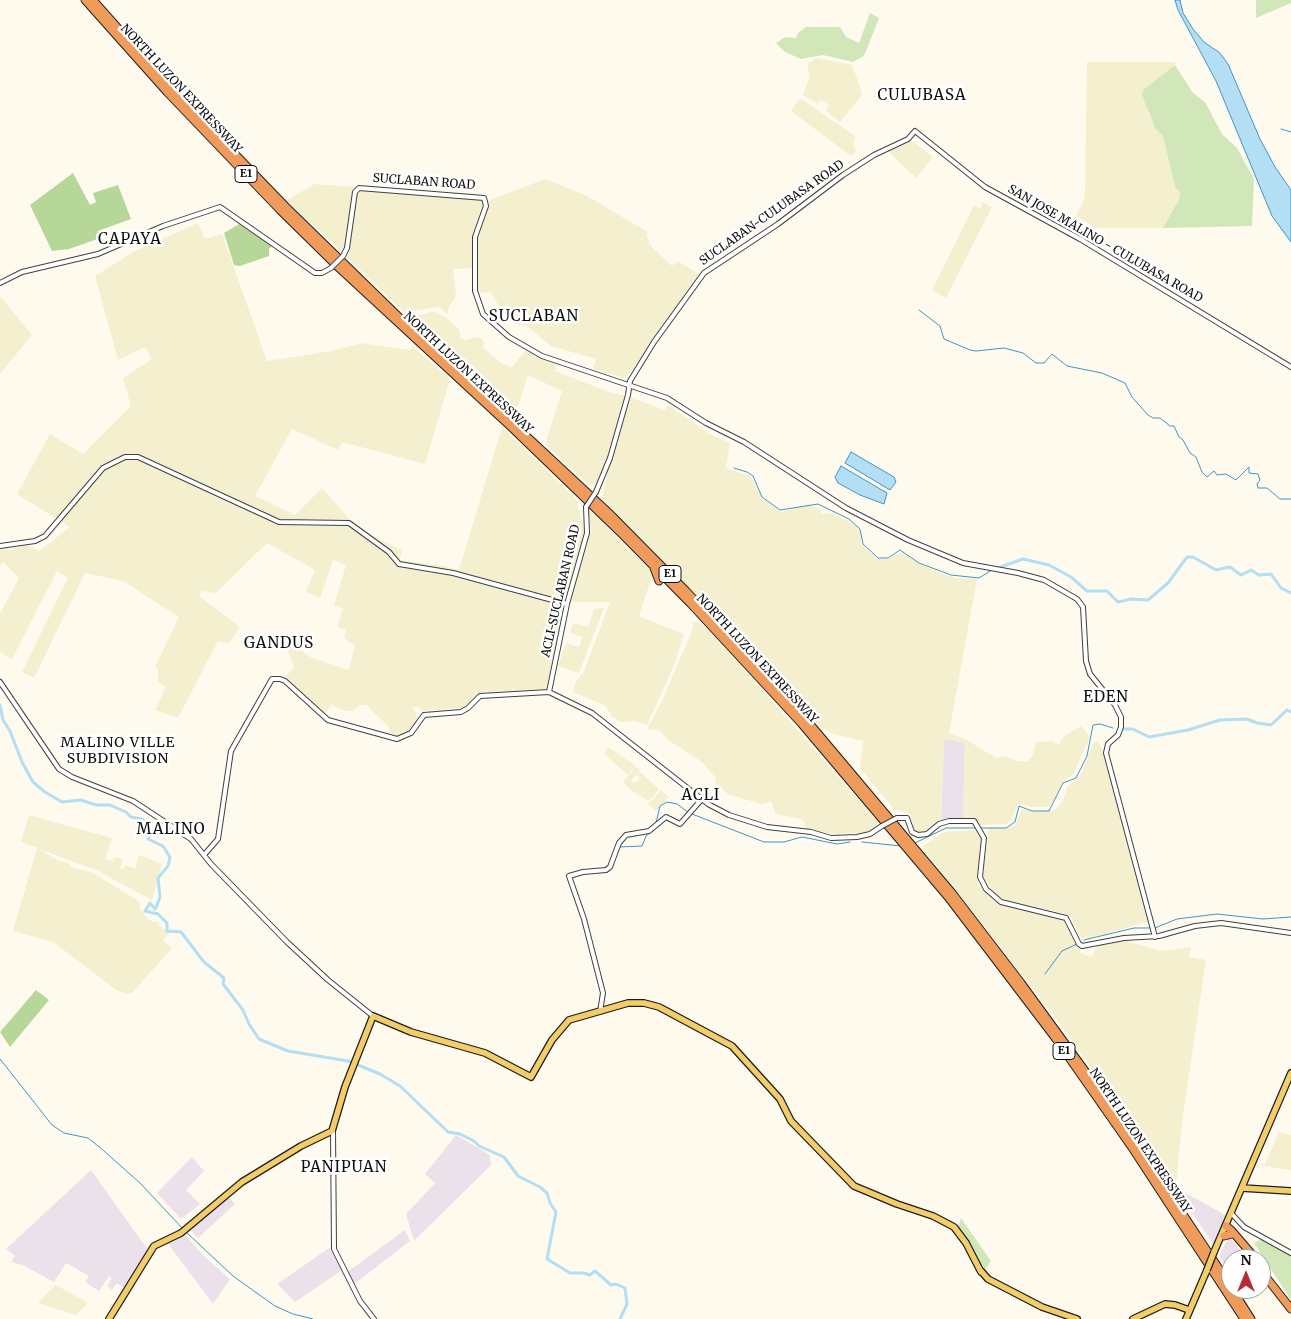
<!DOCTYPE html>
<html>
<head>
<meta charset="utf-8">
<style>
	body { margin:0 }
	#map { position:relative; width:1291px; height:1319px; overflow:hidden; background:#fefbee; font-family:Merriweather,serif }
	canvas { display:block }
	.north { position:absolute; left:1221px; top:1249px; width:50px; height:50px; box-sizing:border-box; background:#fff; border:1px solid #9e9e9e; border-radius:50%; rotate:0deg; font-size:14px; font-weight:700; line-height:20px; text-align:center; color:#0d0d0d }
	.north::after { content:''; display:block; margin:auto; width:18px; height:22px; background:#b72b35; clip-path:polygon(50% 0,100% 100%,50% 72%,0 100%) }
</style>
</head>
<body>
<div id="map">
<canvas width="1291" height="1319"></canvas>
<div class="north">N</div>
</div>
<script>
const ctx = document.querySelector('canvas').getContext('2d');
ctx.lineJoin = 'round';
function paint(path, color) {
  ctx.fillStyle = color;
  ctx.fill(path, 'evenodd');
}
function poly(rows) {
  const path = new Path2D();
  for (const r of rows) {
    path.moveTo(r[0], r[1]);
    for (let i = 2; i < r.length; i += 2) path.lineTo(r[i], r[i + 1]);
  }
  return path;
}
function trace(path, color, width, dash) {
  ctx.strokeStyle = color;
  ctx.lineWidth = width;
  ctx.lineCap = dash ? 'butt' : 'round';
  ctx.setLineDash(dash || []);
  ctx.stroke(path);
}
function drawText(font, color, halo, rows, align = 'center') {
  ctx.font = font + ' Merriweather,serif';
  ctx.lineWidth = 5;
  ctx.setLineDash([]);
  ctx.textBaseline = 'middle';
  ctx.strokeStyle = halo;
  ctx.fillStyle = color;
  for (const [text, x, y, turn = 0] of rows) {
    ctx.save();
    ctx.translate(x, y);
    ctx.rotate((+turn || 0) * Math.PI / 180);
    ctx.textAlign = isNaN(turn) ? turn : align;
    if (halo) ctx.strokeText(text, 0, 0);
    ctx.fillText(text, 0, 0);
    ctx.restore();
  }
}
paint(poly([
	[944,738,965,743,963,819,941,821],
	[456,1135,490,1155,491,1165,414,1241,406,1214,435,1183,425,1174],
	[192,1157,204,1171,186,1190,200,1204,181,1219,157,1193],
	[91,1170,148,1250,125,1289,117,1283,112,1290,107,1286,112,1278,109,1276,99,1291,85,1282,89,1276,66,1263,54,1282,23,1265,11,1262,15,1256,6,1249],
	[1178,1189,1229,1217,1213,1244,1177,1191],
	[228,1196,235,1204,198,1238,189,1228],
	[405,1230,410,1241,353,1285,346,1273],
	[183,1233,206,1258,230,1279,213,1304,166,1241],
	[1229,1236,1247,1259,1231,1259,1231,1275,1219,1256],
	[329,1248,342,1270,295,1302,277,1284]
]), '#eae1eb');
paint(poly([
	[817,58,852,65,859,84,862,95,840,122,826,111,829,105,821,100,818,104,803,95,810,76,807,64],
	[1087,62,1175,62,1175,65,1143,90,1148,112,1155,128,1163,136,1175,187,1180,192,1180,200,1163,228,1096,228,1076,216,1085,197],
	[800,98,855,136,853,145,856,150,851,156,791,111],
	[911,140,933,157,916,178,887,150],
	[545,179,587,196,648,232,646,235,649,239,649,244,672,266,678,261,700,275,633,369,624,378,593,369,596,359,551,346,528,327,517,324,502,312,491,292,477,293,476,268,453,269,456,295,452,303,450,304,447,314,439,307,404,312,287,200,315,184,478,196,488,201],
	[983,202,992,207,946,298,932,290,974,205,980,208],
	[198,223,205,239,222,234,267,361,332,351,362,343,410,350,412,346,450,379,425,464,342,442,338,450,292,429,255,496,295,515,322,488,352,522,372,536,402,550,400,560,444,566,459,570,502,427,576,499,585,533,548,689,483,692,469,704,460,708,422,711,417,706,413,708,418,717,414,727,403,736,398,736,389,732,389,727,366,705,360,705,353,711,345,711,332,705,323,715,283,679,294,667,286,646,289,641,310,657,349,670,355,646,344,638,346,630,337,627,343,609,334,605,346,565,333,560,320,598,306,592,315,570,267,543,216,593,201,591,199,596,240,627,229,644,218,641,178,718,155,710,166,687,158,682,158,669,155,667,179,617,123,581,85,573,34,678,22,672,68,578,57,571,12,659,0,652,0,614,19,578,3,562,0,566,0,550,6,548,10,550,26,545,39,551,70,527,17,494,50,434,83,454,131,406,123,378,152,359,145,347,118,360,95,276,133,252],
	[0,296,32,335,0,374],
	[434,311,447,318,460,331,460,338,466,340,475,337,481,338,485,343,482,347,501,363,512,367,525,351,556,364,555,371,609,392,626,396,608,457,595,485,588,484,547,446,546,441,562,391,528,375,515,416,414,326,412,317],
	[631,398,665,410,667,406,673,408,708,433,730,443,726,468,750,476,762,498,781,512,807,505,819,508,822,514,833,513,857,526,861,533,861,543,876,559,888,559,903,552,914,561,942,574,955,578,977,579,949,733,967,740,996,758,1005,756,1017,761,1027,761,1032,757,1036,742,1052,741,1059,745,1063,737,1081,726,1090,737,1073,774,1061,784,1053,802,1048,807,1032,807,1018,804,1011,820,1006,824,979,825,975,819,963,819,965,743,944,739,941,821,925,832,915,833,910,814,894,809,860,768,863,741,834,734,820,727,602,498,608,471],
	[588,508,653,573,639,616,684,634,675,663,647,725,635,721,621,722,612,717,606,706,573,692,576,682,584,671,610,602,570,602,591,530],
	[604,608,579,673,558,666,566,643,579,647,583,637,570,633,573,623,588,627,594,609],
	[693,622,701,623,732,656,881,825,869,831,858,833,832,834,804,830,805,823,801,819,776,814,771,801,762,804,730,795,716,785,715,777,702,762,668,740,659,730,647,729,663,699,693,628],
	[1097,741,1104,751,1149,922,1135,925,1093,938,1080,937,1071,917,1067,914,1006,900,996,894,982,878,989,828,1003,829,1015,826,1022,809,1034,812,1051,811,1057,808,1063,801,1067,787,1080,776,1094,742],
	[608,747,636,766,628,775,604,754],
	[636,767,640,770,631,780,635,783,640,778,636,775,640,772,659,789,649,801,633,792,623,782],
	[661,790,669,797,656,811,648,804],
	[29,815,112,838,105,859,113,861,114,857,123,859,120,869,123,869,125,865,135,869,139,855,162,864,152,900,96,870,39,849,59,861,68,863,72,868,91,872,134,898,141,904,139,907,147,918,153,922,157,921,163,929,169,933,163,941,172,948,133,992,128,994,118,991,53,942,13,931,37,848,21,842],
	[977,830,982,840,979,851,981,861,978,883,991,898,1002,904,1066,920,1080,948,1080,953,1092,957,1097,944,1123,940,1162,951,1191,947,1189,957,1206,960,1182,1122,1176,1186,1051,1012,922,847,944,832],
	[1279,1132,1291,1135,1291,1170,1264,1166],
	[55,1285,71,1293,88,1303,76,1315,38,1303]
]), '#f3efcf');
paint(poly([
	[1256,0,1291,0,1291,3,1256,18],
	[870,13,879,18,864,56,853,62,823,55,801,59,785,52,776,43,785,37,796,38,798,33,806,27,840,27,846,37,859,43],
	[1175,65,1193,93,1205,102,1222,134,1237,148,1254,179,1252,226,1163,228,1179,200,1180,192,1175,187,1163,136,1155,128,1142,95,1143,90],
	[961,1218,991,1261,985,1270,958,1227],
	[1263,1238,1291,1253,1291,1300,1254,1243]
]), '#d2e7b9');
paint(poly([
	[73,173,90,205,96,202,93,193,118,185,131,219,98,231,100,238,69,249,52,251,30,205],
	[241,223,272,246,269,249,269,256,240,266,234,265,224,233],
	[36,990,49,1000,10,1047,0,1032]
]), '#b7d799');
const water = poly([
	[1175,0,1180,0,1183,13,1193,29,1204,42,1220,53,1228,64,1260,139,1275,167,1291,190,1291,242,1272,216,1216,81,1178,10,1175,0],
	[851,452,894,477,896,482,890,490,845,463,851,452],
	[841,466,887,493,884,504,860,495,838,483,835,477,841,466]
]);
paint(water, '#b4def3');
trace(water, '#3f95c7', 1);
trace(poly([
	[1281,129,1291,132],
	[919,310,940,326,944,339,970,350,976,351,1004,348,1023,353,1036,363,1044,363,1052,354,1067,366,1102,373,1125,383,1132,397,1148,415,1153,418,1160,418,1170,426,1174,426,1179,437,1183,440,1190,453,1196,457,1202,472,1207,477,1214,471,1217,475,1226,474,1236,480,1249,467,1249,473,1258,474,1260,480,1257,484,1258,488,1267,488,1280,499,1291,499],
	[734,468,747,472,753,476,762,497,780,510,818,504,849,519,860,529,863,544,878,558,888,558,900,550,919,563,951,575,979,578,992,570],
	[692,814,764,842,784,842,802,837,837,844,850,842],
	[656,823,660,806,667,802,677,804,689,813],
	[862,842,901,846],
	[915,843,946,828,1006,828,1015,822,1019,806,1032,811,1049,811,1063,783,1076,778,1087,756,1093,725,1100,724,1113,728],
	[619,847,642,846,646,836,655,829],
	[1155,928,1177,919,1217,914,1263,919,1291,917],
	[1084,940,1134,928,1151,928],
	[1045,974,1062,951,1077,944],
	[0,1059,52,1125,64,1133,88,1138,103,1150,141,1184,183,1229],
	[186,1232,233,1276,275,1306,293,1314,313,1319]
]), '#3f95c7', 1);
trace(poly([
	[998,568,1023,559,1049,565,1071,577,1087,591,1107,591,1118,602,1131,599,1148,600,1168,583,1187,557,1193,557,1216,570,1230,567,1241,575,1251,570,1259,575,1271,574,1281,588,1291,593],
	[0,705,3,720,10,731,22,762,33,782,45,792,62,802,81,800,96,805,110,805,126,812,131,817,142,819,150,828,152,831,148,839,163,846,170,857,168,866,158,878,160,897,157,905,155,909,150,903,145,911,158,914,167,923,167,931,181,932,204,962,224,978,223,984,243,1010,249,1024,259,1039,288,1051,348,1061,380,1074,400,1086,448,1132,460,1134,474,1141,479,1146,504,1157,518,1176,540,1187,547,1193,550,1203,556,1212,547,1259,570,1273,583,1273,590,1275,595,1271,611,1285,616,1284,625,1288,627,1304,620,1319],
	[1122,729,1133,729,1149,737,1188,730,1220,720,1247,719,1257,723,1271,725,1287,710,1291,712]
]), '#b4def3', 3);
const minor = poly([
	[343,256,347,248,355,192,359,188,484,198,486,206,475,237,475,291,483,314,509,337,542,356,667,398,706,423,744,442,846,508,908,540,963,563,1018,573,1044,580,1077,599,1083,607,1086,661,1090,674,1115,705,1121,717,1121,727,1118,735,1108,744,1106,753,1155,937],
	[0,283,22,272,98,254,163,226,220,207,315,273,322,273,331,268],
	[596,492,610,458,628,395,630,381,654,342,704,273,778,224,843,175,874,155,908,139,915,131,985,187,1080,239,1291,367],
	[0,546,35,541,45,536,103,468,125,457,138,457,279,522,349,523,389,552,399,564,453,573,567,604],
	[0,682,59,769,72,777,133,801,191,839,211,864,287,942,328,980,373,1016],
	[549,692,592,713,708,804,729,815,767,827,811,832,831,838,857,837,870,834,882,826],
	[549,692,567,604,587,533,586,507],
	[897,818,907,818,912,832,918,835,927,834,939,824,949,821,974,821,984,838,980,877,986,889,1001,902,1066,918,1079,944,1082,946,1124,938,1159,936,1195,926,1221,923,1291,933],
	[204,855,218,839,231,751,272,679,280,679,285,681,328,720,397,739,411,733,424,715,461,712,468,708,480,696,549,692],
	[600,1012,603,993,584,919,569,876,583,872,606,870,610,867,619,843,626,835,649,831,666,817,680,824,702,799],
	[333,1130,334,1249,360,1301,374,1319],
	[1231,1213,1244,1227,1291,1253]
]);
const major = poly([
	[1242,1188,1291,1191],
	[1214,1252,1291,1073],
	[981,1271,988,1279,1042,1307,1077,1319],
	[109,1319,154,1246,181,1233,242,1182,301,1146,332,1131,345,1087,373,1016,411,1032,485,1053,531,1077,552,1040,569,1020,628,1003,644,1003,659,1007,732,1046,780,1099,791,1121,854,1186,897,1204,933,1216,954,1227,966,1243,981,1272],
	[1133,1319,1165,1304,1175,1305,1189,1310],
	[1186,1319,1207,1270]
]);
const highway = poly([
	[85,0,167,92,280,210,339,268,510,426,623,535,691,604,801,723,948,897,1056,1039,1133,1149,1244,1319],
	[93,0,171,88,285,206,403,321,609,513,686,591,804,717,952,893,1021,983,1120,1119,1231,1287],
	[654,568,659,581],
	[1226,1226,1231,1230,1256,1259],
	[1224,1236,1232,1234],
	[1262,1272,1291,1309],
	[1232,1289,1251,1319]
]);
trace(minor, '#404040', 6);
trace(major, '#1e1e1e', 8);
trace(highway, '#1e1e1e', 9);
trace(minor, '#fff', 4);
trace(major, '#f3cd69', 5.5);
trace(highway, '#ee9b5c', 7);
const minorBridge = poly([
	[331,268,343,256],
	[586,507,596,492],
	[882,826,897,818]
]);
const majorBridge = poly([
	[1207,1270,1214,1252]
]);
trace(minorBridge, '#404040', 6, []);
trace(majorBridge, '#1e1e1e', 8, []);
trace(minorBridge, '#fff', 4);
trace(majorBridge, '#f3cd69', 5.5);
for (const [x, y, w] of [
	[246,174,22],
	[670,574,22],
	[1064,1051,22]
]) {
  const box = new Path2D();
  box.roundRect(x - w / 2, y - 8.5, w, 17, 4);
  ctx.fillStyle = '#fff';
  ctx.fill(box);
  trace(box, '#0d0d0d', 1);
}
drawText('bold 11px', '#0d0d0d', null, [
	["E1",246,174],
	["E1",670,574],
	["E1",1064,1051]
]);
drawText('12px', '#0d0d0d', '#fff', [
	["NORTH LUZON EXPRESSWAY",181,89,47],
	["SUCLABAN ROAD",424,182,4],
	["SUCLABAN-CULUBASA ROAD",772,213,-35],
	["SAN JOSE MALINO - CULUBASA ROAD",1105,244,30],
	["NORTH LUZON EXPRESSWAY",468,373,43],
	["ACLI-SUCLABAN ROAD",561,591,-77],
	["NORTH LUZON EXPRESSWAY",757,659,47],
	["NORTH LUZON EXPRESSWAY",1140,1141,56]
]);
ctx.letterSpacing = '1px';
drawText('14px', '#0d0d0d', '#fff', [
	["MALINO VILLE",118,743],
	["SUBDIVISION",118,759]
]);
ctx.letterSpacing = '0px';
ctx.letterSpacing = '1px';
drawText('15px', '#0d0d0d', '#fff', [
	["CULUBASA",922,96],
	["CAPAYA",130,240],
	["SUCLABAN",534,317],
	["GANDUS",279,644],
	["EDEN",1106,698],
	["ACLI",701,796],
	["MALINO",171,830],
	["PANIPUAN",344,1168]
]);
ctx.letterSpacing = '0px';
</script>
</body>
</html>
